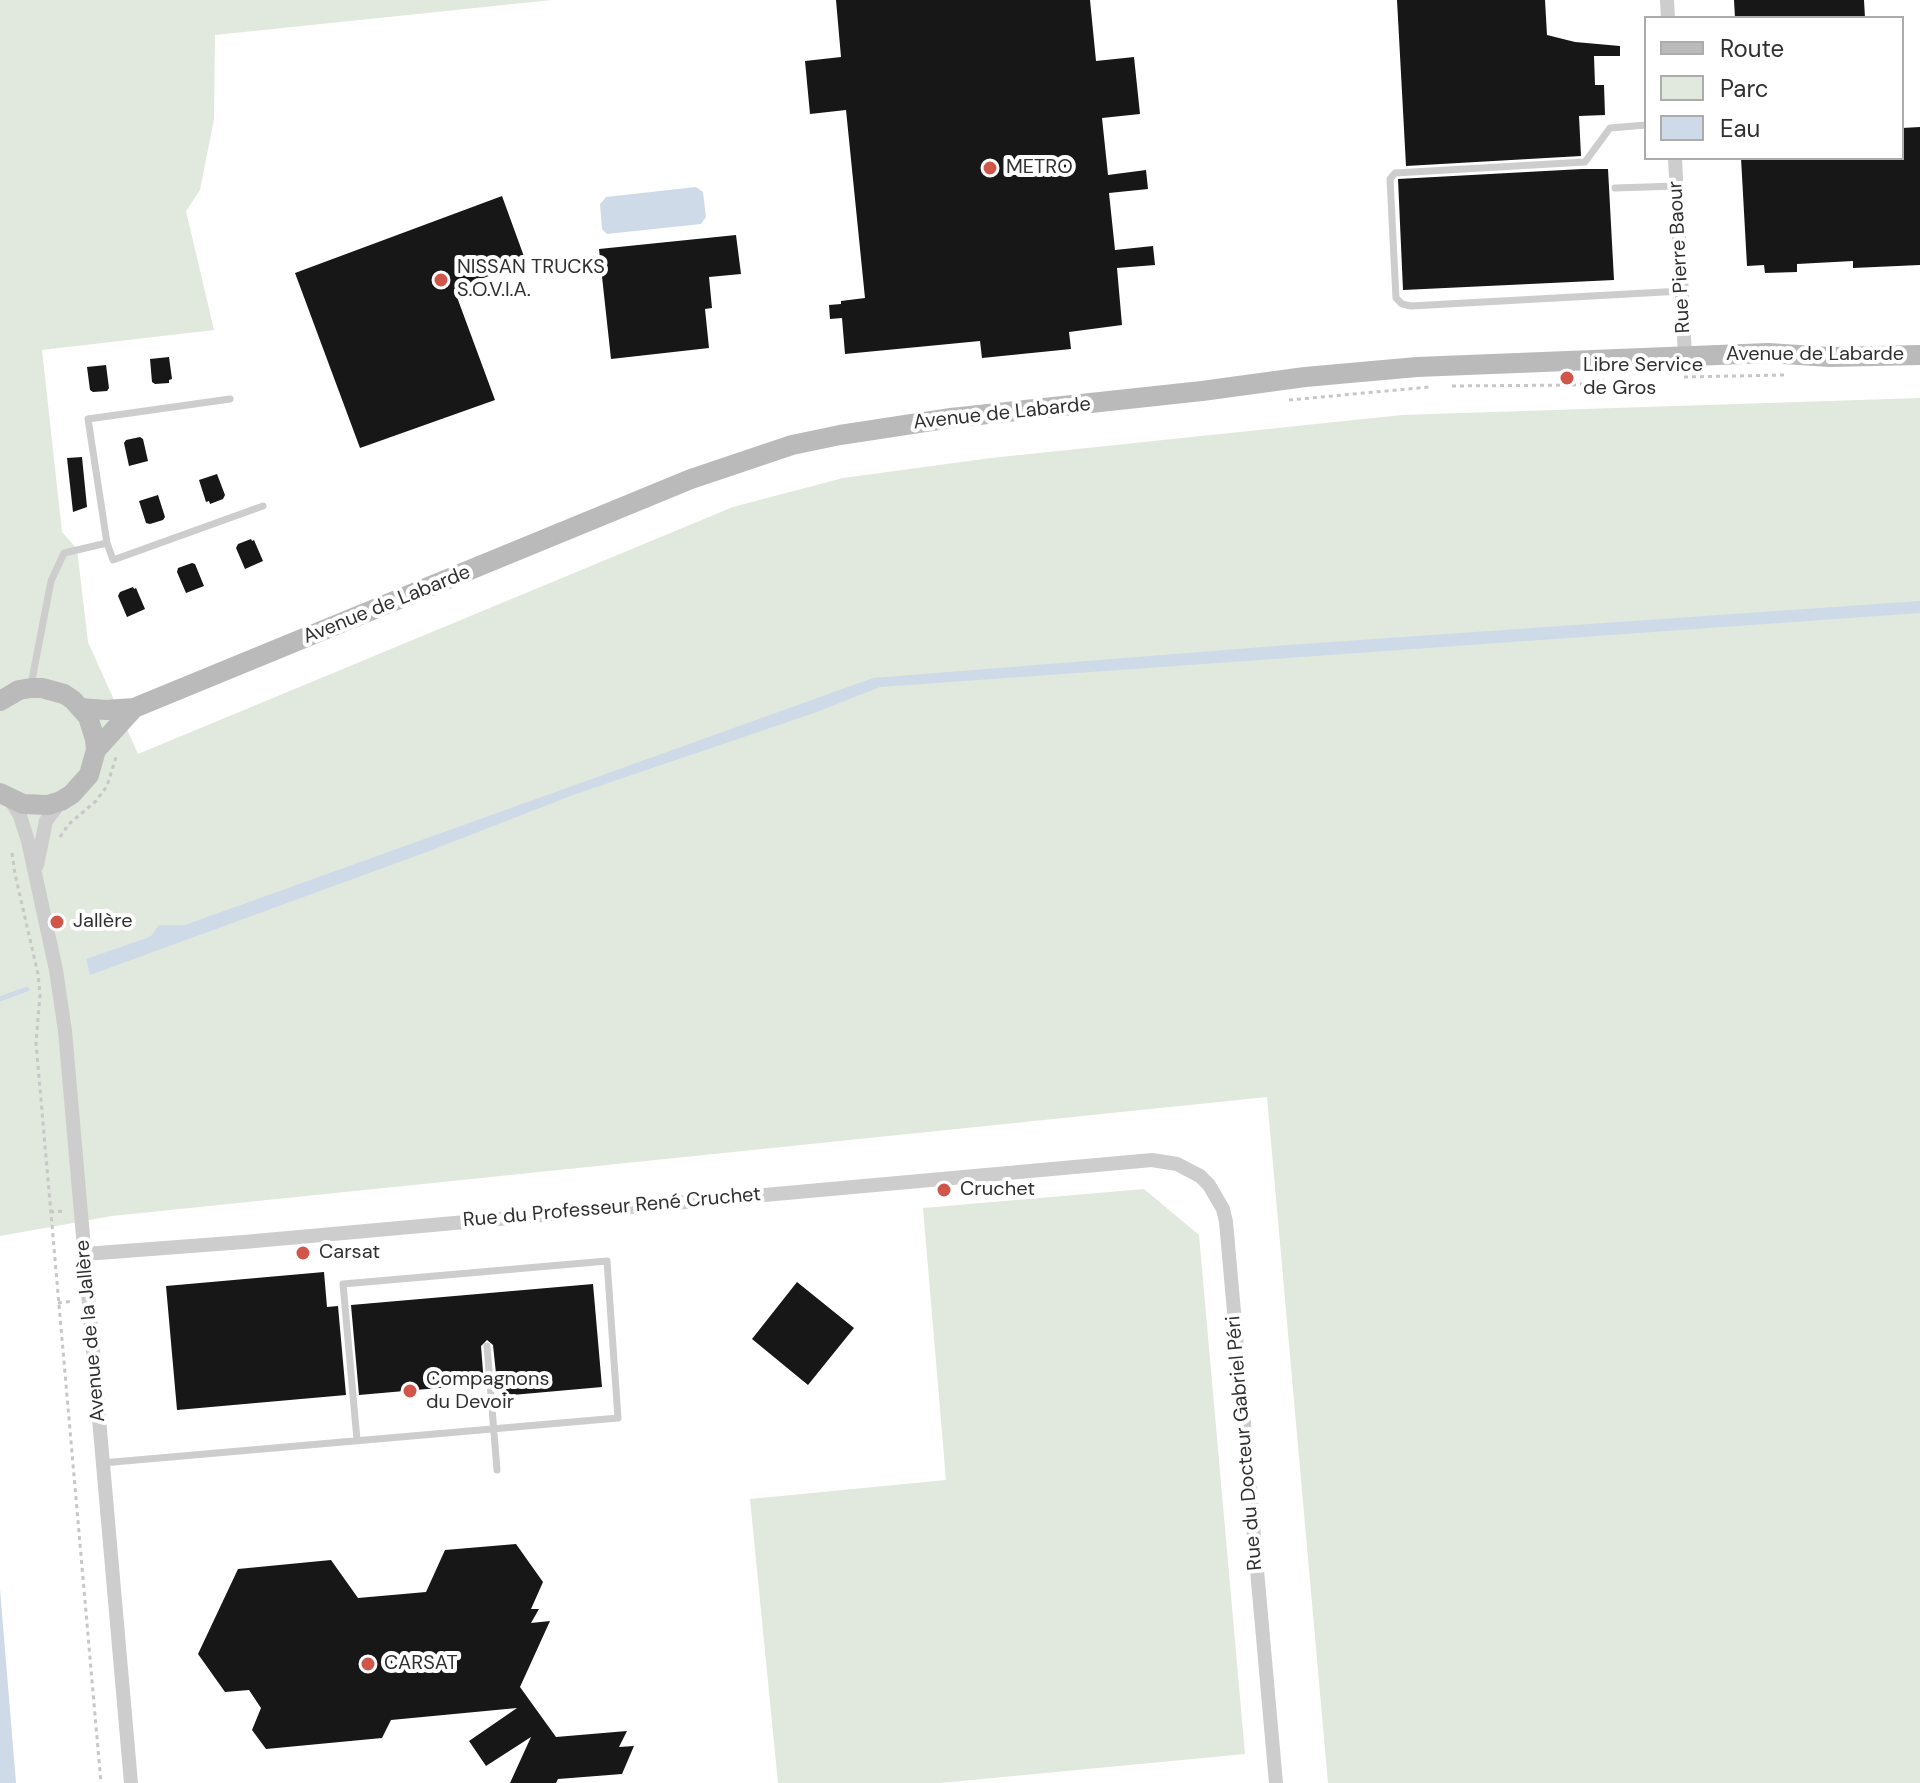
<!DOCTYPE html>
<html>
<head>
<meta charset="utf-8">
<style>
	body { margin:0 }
	#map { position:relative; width:1920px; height:1783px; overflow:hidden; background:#fff; font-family:"DM Sans",sans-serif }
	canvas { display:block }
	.legend { position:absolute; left:1644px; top:16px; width:260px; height:144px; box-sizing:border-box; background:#fff; border:2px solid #acacac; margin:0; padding:10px 14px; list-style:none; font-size:24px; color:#303030 }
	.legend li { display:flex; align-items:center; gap:16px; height:40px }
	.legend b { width:40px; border:2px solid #acacac }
</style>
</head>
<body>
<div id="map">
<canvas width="1920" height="1783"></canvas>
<ul class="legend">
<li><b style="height:10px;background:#bababa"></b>Route</li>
<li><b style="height:22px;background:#e1e8dd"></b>Parc</li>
<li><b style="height:22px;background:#cedae8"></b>Eau</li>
</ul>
</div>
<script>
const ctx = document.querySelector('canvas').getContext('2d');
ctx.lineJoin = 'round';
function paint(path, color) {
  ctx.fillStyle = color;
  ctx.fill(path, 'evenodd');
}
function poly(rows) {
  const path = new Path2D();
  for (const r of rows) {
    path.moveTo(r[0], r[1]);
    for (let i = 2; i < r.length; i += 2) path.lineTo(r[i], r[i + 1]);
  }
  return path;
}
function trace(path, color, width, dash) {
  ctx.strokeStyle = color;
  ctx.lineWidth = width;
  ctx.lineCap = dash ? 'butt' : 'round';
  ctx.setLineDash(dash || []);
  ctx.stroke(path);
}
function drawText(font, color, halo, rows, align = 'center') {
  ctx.font = font + ' "DM Sans",sans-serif';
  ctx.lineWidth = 8;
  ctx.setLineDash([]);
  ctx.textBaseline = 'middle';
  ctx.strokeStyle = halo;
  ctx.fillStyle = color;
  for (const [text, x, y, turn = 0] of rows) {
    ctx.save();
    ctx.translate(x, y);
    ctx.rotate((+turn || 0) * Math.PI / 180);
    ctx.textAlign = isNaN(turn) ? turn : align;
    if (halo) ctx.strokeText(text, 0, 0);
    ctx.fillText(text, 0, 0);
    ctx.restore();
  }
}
paint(poly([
	[0,0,552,0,215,35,214,119,200,190,186,211,214,330,42,350,62,532,77,549,88,642,138,754,733,507,843,478,991,458,1402,415,1920,398,1920,1783,1328,1783,1267,1097,112,1216,0,1236],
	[1144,1189,1199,1235,1245,1754,940,1783,778,1783,750,1499,946,1480,923,1208]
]), '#e1e8dd');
paint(poly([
	[696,187,703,192,706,217,701,224,607,234,602,229,600,204,606,197],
	[1920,601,1920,613,880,687,817,712,573,795,424,853,90,975,86,959,144,939,151,936,159,925,185,925,873,678,1288,645],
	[0,1589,16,1783,0,1783]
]), '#cedae8');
trace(poly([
	[0,999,27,989]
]), '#cedae8', 5);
paint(poly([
	[836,0,1090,0,1096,61,1134,57,1140,114,1102,118,1108,175,1146,170,1148,189,1109,193,1115,250,1153,246,1155,265,1117,268,1122,325,1069,332,1071,349,982,358,980,341,845,354,842,318,830,319,829,305,841,304,841,301,865,298,846,110,810,114,805,61,841,57],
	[1397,0,1545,0,1547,35,1575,42,1620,46,1620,56,1594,56,1595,85,1604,85,1605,115,1579,116,1581,156,1406,166],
	[1734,0,1864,0,1865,18,1735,18],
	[1920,127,1920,265,1853,268,1853,261,1797,264,1797,272,1765,273,1764,265,1747,266,1741,158,1902,158,1902,128],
	[1582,169,1608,169,1614,280,1403,290,1398,179],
	[502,196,526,262,454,289,495,400,360,448,295,273],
	[736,235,741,274,709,277,712,308,705,309,709,348,611,359,599,249],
	[169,357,172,379,169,380,169,383,155,384,152,382,150,359],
	[106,365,109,388,107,391,93,392,90,390,87,367],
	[140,437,143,439,148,461,129,466,124,443,126,440],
	[82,457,87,507,73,512,67,458],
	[217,474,225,495,223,499,210,504,209,501,206,502,199,480],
	[158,495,165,517,163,520,150,524,146,523,139,501],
	[251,539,252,541,254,540,263,561,245,569,236,548,238,544],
	[192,563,195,564,204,586,186,593,177,572,178,568],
	[133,587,134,589,136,588,145,609,127,617,118,596,120,592],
	[324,1272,327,1307,338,1306,346,1395,177,1410,166,1286],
	[797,1282,854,1328,808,1385,752,1339],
	[593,1284,602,1387,501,1396,500,1383,497,1383,493,1345,487,1340,481,1346,484,1384,359,1395,351,1305],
	[516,1544,543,1582,531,1609,539,1609,531,1623,550,1621,520,1687,556,1737,627,1731,619,1747,634,1746,622,1774,558,1779,556,1783,510,1783,531,1737,486,1766,469,1741,517,1708,391,1720,382,1738,266,1749,252,1730,261,1708,249,1690,225,1692,198,1654,238,1569,331,1560,358,1598,426,1592,445,1550]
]), '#171717');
trace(poly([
	[1684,377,1784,375],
	[1452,386,1575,385,1604,380],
	[1289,400,1429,387],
	[60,837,69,824,96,801,107,786,116,757],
	[12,853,15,874,38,974,40,995,36,1043,101,1783],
	[50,1212,66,1211],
	[58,1303,74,1301]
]), '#c7c7c7', 3, [4, 4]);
trace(poly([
	[1646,125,1610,128,1585,162,1395,173,1390,179,1396,298,1402,304,1411,306,1682,291],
	[1615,188,1677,186],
	[107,543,113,560,263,506],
	[31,685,51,581,64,553,107,543,88,419,230,399],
	[487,1346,497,1470],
	[102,1463,618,1418,607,1261,343,1284,357,1440]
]), '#cdcdcd', 7);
trace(poly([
	[1667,0,1668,18],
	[1675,158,1685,356],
	[10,799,20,816,28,841,56,970,65,1031,131,1783],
	[37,865,46,821,61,801],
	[85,1254,244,1242,1152,1160,1177,1164,1200,1176,1209,1185,1223,1209,1226,1222,1276,1783]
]), '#cdcdcd', 14);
trace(poly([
	[0,701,19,690,31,688,42,688,64,694,73,700,88,717,95,739,96,750,89,775,72,794,61,801,48,805,23,804,0,793],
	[81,708,106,710,134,708,691,479,792,445,840,435,951,418,1202,391,1305,377,1417,367,1768,353,1830,357,1920,355],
	[96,750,134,708]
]), '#bababa', 20);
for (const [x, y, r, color] of [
	[990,168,8,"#d05649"],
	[441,280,8,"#d05649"],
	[1567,378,8,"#d05649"],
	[57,922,8,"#d05649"],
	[944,1190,8,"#d05649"],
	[303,1253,8,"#d05649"],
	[410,1391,8,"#d05649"],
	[368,1664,8,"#d05649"]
]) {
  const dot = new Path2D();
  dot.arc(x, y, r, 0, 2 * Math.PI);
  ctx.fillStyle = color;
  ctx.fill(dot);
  trace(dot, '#fff', 3);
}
drawText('20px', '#303030', '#fff', [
	["METRO",1006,168],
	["NISSAN TRUCKS",457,268],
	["S.O.V.I.A.",457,291],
	["Libre Service",1583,366],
	["de Gros",1583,389],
	["Jallère",73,922],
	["Cruchet",960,1190],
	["Carsat",319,1253],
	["Compagnons",426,1380],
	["du Devoir",426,1403],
	["CARSAT",384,1664]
], 'left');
drawText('20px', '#303030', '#fff', [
	["Rue Pierre Baour",1680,257,-93],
	["Avenue de Labarde",1815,355],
	["Avenue de Labarde",1002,414,-6],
	["Avenue de Labarde",387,605,-22],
	["Rue du Professeur René Cruchet",612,1208,-5],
	["Avenue de la Jallère",91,1331,-95],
	["Rue du Docteur Gabriel Péri",1245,1443,-95]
]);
</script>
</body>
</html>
